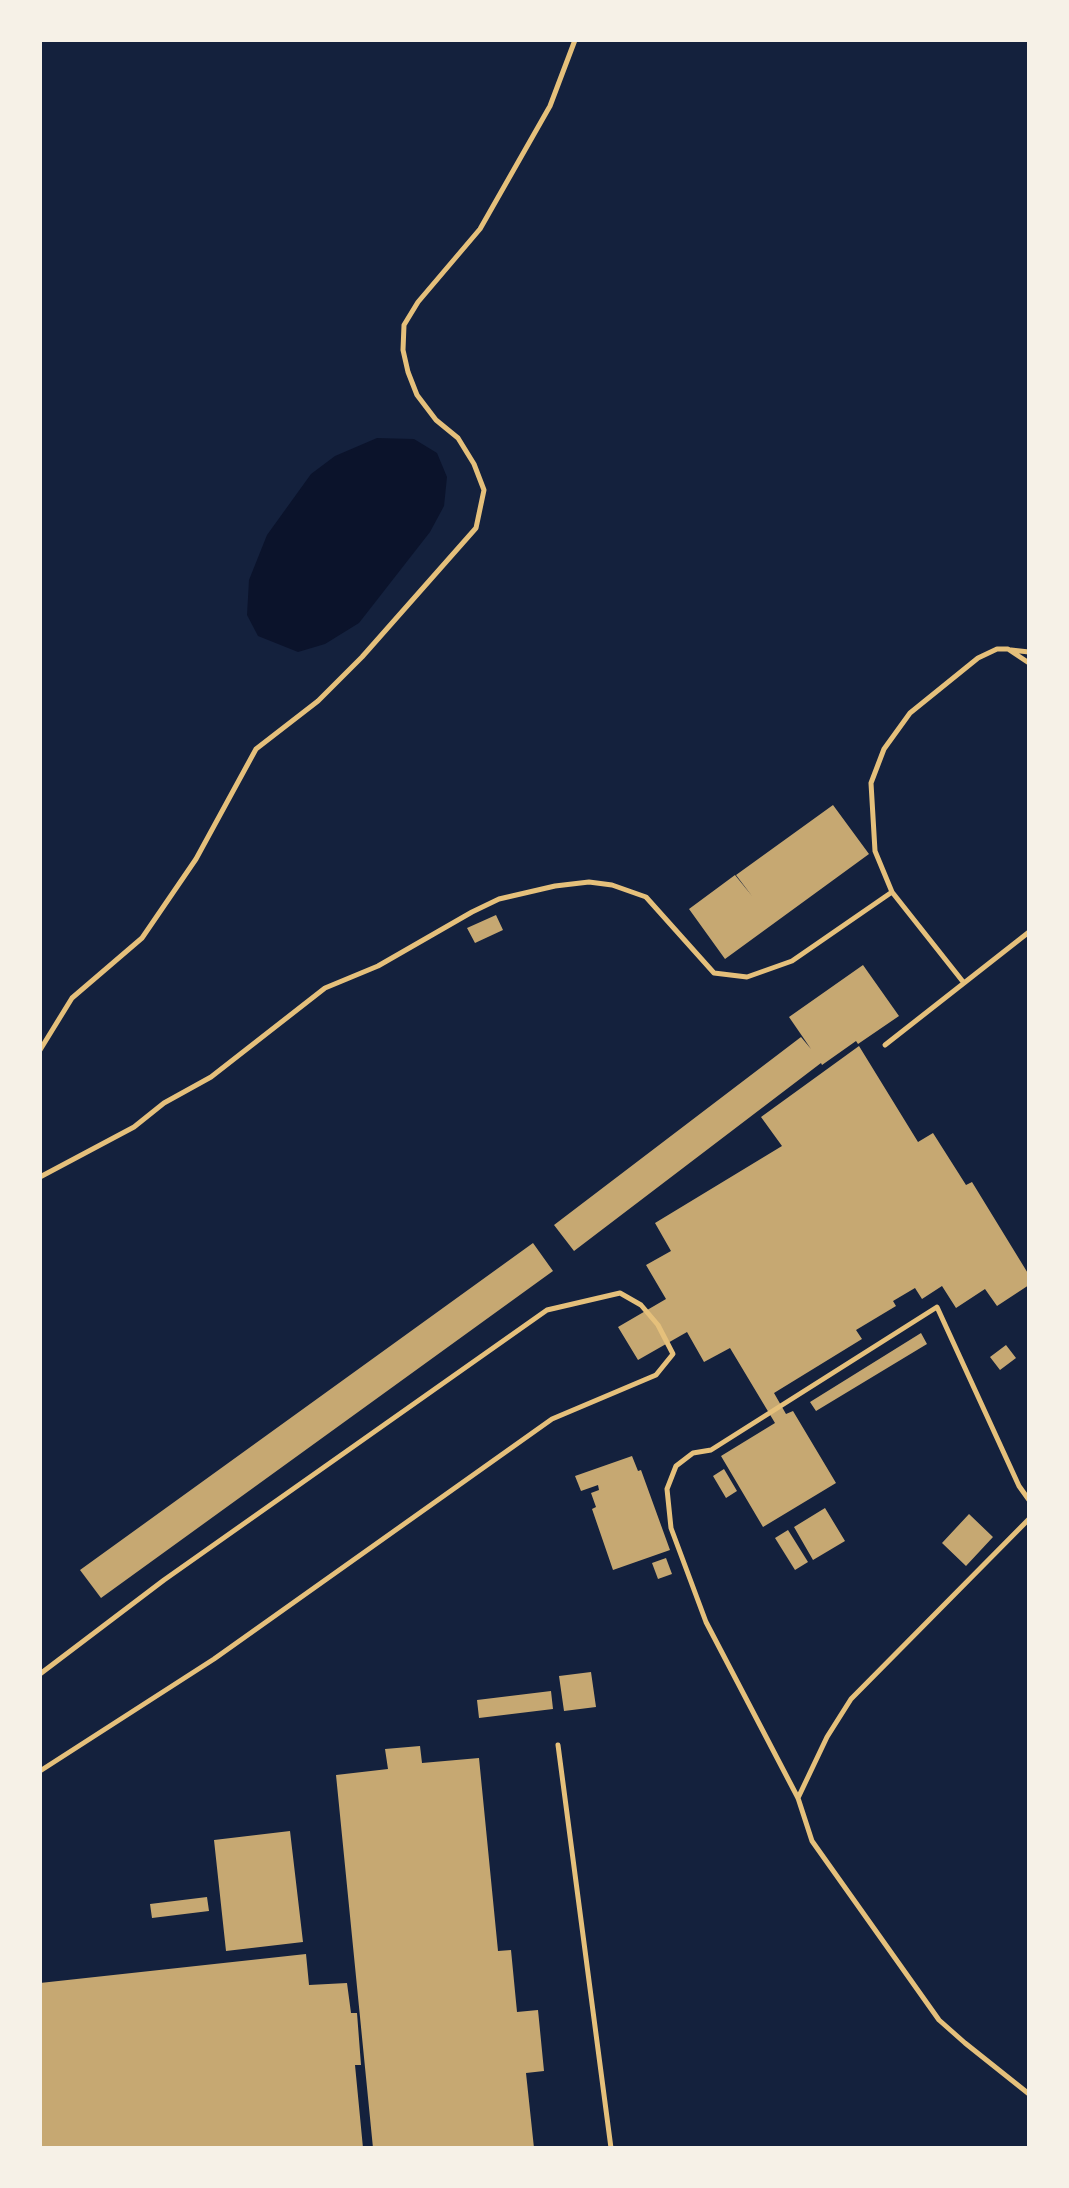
<!DOCTYPE html>
<html>
<head>
<meta charset="utf-8">
<style>
	body { margin:0 }
	#map { position:relative; width:1069px; height:2188px; overflow:hidden; background:#14213d; font-family:Signika,sans-serif }
	canvas { display:block }
	.frame { position:absolute; inset:0; border:42px solid #f6f1e7; pointer-events:none }
</style>
</head>
<body>
<div id="map">
<canvas width="1069" height="2188"></canvas>
<div class="frame"></div>
</div>
<script>
const ctx = document.querySelector('canvas').getContext('2d');
ctx.lineJoin = 'round';
function paint(path, color) {
  ctx.fillStyle = color;
  ctx.fill(path, 'evenodd');
}
function poly(rows) {
  const path = new Path2D();
  for (const r of rows) {
    path.moveTo(r[0], r[1]);
    for (let i = 2; i < r.length; i += 2) path.lineTo(r[i], r[i + 1]);
  }
  return path;
}
function trace(path, color, width, dash) {
  ctx.strokeStyle = color;
  ctx.lineWidth = width;
  ctx.lineCap = dash ? 'butt' : 'round';
  ctx.setLineDash(dash || []);
  ctx.stroke(path);
}
paint(poly([
	[377,438,414,439,437,453,447,477,444,506,430,532,359,623,325,644,298,652,258,636,247,615,249,580,267,535,311,474,335,456]
]), '#0b132b');
paint(poly([
	[833,805,869,854,725,959,689,909,735,875,752,896,736,875],
	[496,915,503,930,475,943,467,928],
	[863,965,899,1016,858,1044,856,1041,822,1065,821,1063,574,1251,554,1225,801,1037,811,1049,789,1017],
	[859,1046,918,1142,933,1133,966,1185,972,1182,1029,1275,1029,1285,997,1306,985,1289,956,1308,942,1286,922,1299,915,1288,893,1301,896,1306,856,1330,862,1339,774,1393,786,1414,793,1411,836,1483,763,1527,721,1456,775,1423,730,1348,704,1362,687,1332,638,1360,618,1327,666,1299,646,1265,671,1251,655,1223,782,1146,761,1117],
	[533,1243,553,1271,101,1598,80,1570],
	[921,1333,927,1344,816,1411,810,1402],
	[1006,1345,1016,1358,1000,1370,990,1357],
	[632,1456,638,1471,641,1470,670,1550,613,1570,592,1509,596,1507,591,1493,599,1490,598,1485,581,1491,575,1476],
	[724,1469,737,1491,726,1498,713,1476],
	[825,1508,845,1541,813,1560,794,1527],
	[969,1514,993,1537,966,1566,942,1543],
	[788,1530,808,1562,795,1570,775,1538],
	[666,1558,672,1574,658,1579,652,1563],
	[591,1672,596,1707,564,1711,559,1676],
	[551,1691,553,1709,479,1718,477,1700],
	[420,1746,422,1763,479,1758,498,1951,511,1950,517,2012,538,2010,544,2071,526,2073,534,2148,373,2148,336,1775,388,1769,385,1749],
	[290,1831,303,1942,226,1951,214,1840],
	[207,1897,209,1911,152,1918,150,1904],
	[306,1954,309,1985,347,1983,351,2013,357,2013,361,2065,355,2065,363,2148,40,2148,40,1983]
]), '#c6a872');
trace(poly([
	[1011,650,1029,652],
	[892,892,875,851,871,783,884,749,910,713,978,658,997,649,1008,649,1029,663],
	[885,1045,1029,932],
	[40,1050,72,998,142,938,196,859,256,749,318,701,362,657,476,528,484,490,474,464,458,438,436,420,417,395,408,372,403,350,404,325,418,302,480,229,550,106,575,40],
	[40,1177,134,1127,164,1103,211,1077,325,988,378,966,472,912,499,899,555,886,589,882,612,885,646,897,714,973,747,977,792,961,892,892,964,983],
	[1029,1500,1019,1486,937,1307,711,1450,693,1453,676,1466,667,1489,671,1528,706,1622,798,1798,812,1841,939,2020,965,2043,1029,2094],
	[40,1674,164,1580,547,1310,620,1293,641,1305,658,1325,673,1354,656,1375,552,1419,214,1659,40,1771],
	[558,1745,611,2148],
	[798,1798,827,1737,851,1699,1029,1519]
]), '#e5c07b', 5);
</script>
</body>
</html>
